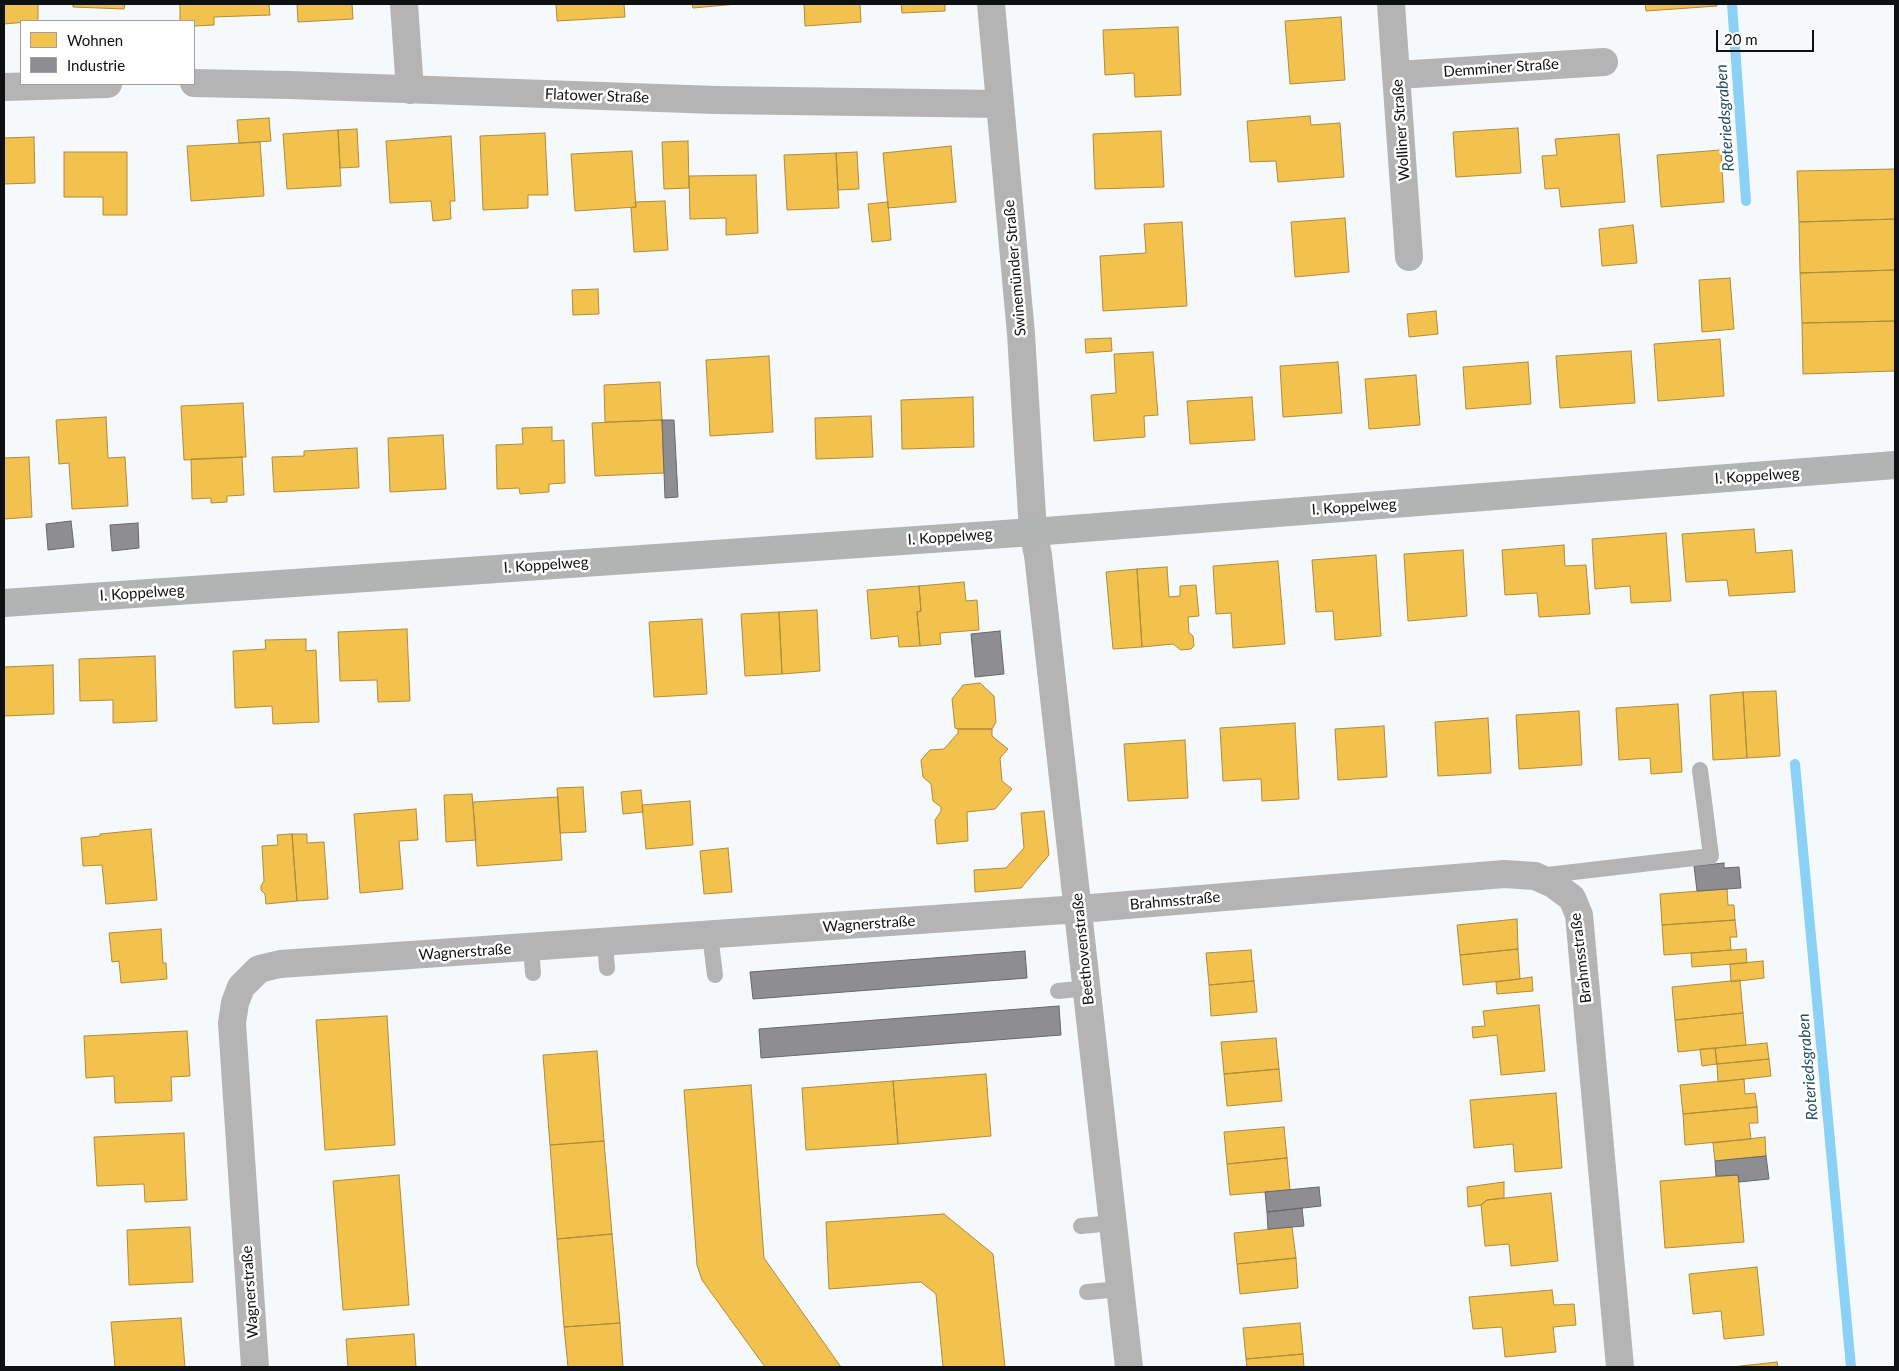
<!DOCTYPE html>
<html>
<head>
<meta charset="utf-8">
<style>
  body { margin:0 }
  #map { position:relative; width:1899px; height:1371px; overflow:hidden; background:#f6f9fb; font-family:Lato,sans-serif }
  canvas { display:block }
  .frame { position:absolute; inset:0; border:5px solid #0e1112; pointer-events:none }
  .legend { position:absolute; left:20px; top:20px; width:175px; height:65px; box-sizing:border-box; background:#fff; border:1px solid #9fa0a0; margin:0; padding:6px 9px; list-style:none; font-size:15px; color:#0e1112 }
  .legend li { display:flex; align-items:center; gap:10px; height:25px }
  .legend b { width:25px; border:1px solid #9fa0a0 }
  .scale { position:absolute; left:1716px; top:30px; width:98px; height:22px; box-sizing:border-box; border:2px solid #0e1112; border-top:0; padding-left:6px; font-size:15px; line-height:18px; white-space:nowrap; color:#0e1112; -webkit-text-stroke:4px #fff; paint-order:stroke }
</style>
</head>
<body>
<div id="map">
<canvas width="1899" height="1371"></canvas>
<div class="frame"></div>
<ul class="legend">
<li><b style="height:14px;background:#f2c14e"></b>Wohnen</li>
<li><b style="height:14px;background:#8d8d92"></b>Industrie</li>
</ul>
<div class="scale">20 m</div>
</div>
<script>
const ctx = document.querySelector('canvas').getContext('2d');
ctx.lineJoin = 'round';
function fillPath(path, color) {
  ctx.fillStyle = color;
  ctx.fill(path, 'evenodd');
}
function poly(rows) {
  const path = new Path2D();
  for (const r of rows) {
    path.moveTo(r[0], r[1]);
    for (let i = 2; i < r.length; i += 2) path.lineTo(r[i], r[i + 1]);
  }
  return path;
}
function trace(path, color, width, dash) {
  ctx.strokeStyle = color;
  ctx.lineWidth = width;
  ctx.lineCap = dash ? 'butt' : 'round';
  ctx.setLineDash(dash || []);
  ctx.stroke(path);
}
function write(font, color, halo, rows, align = 'center') {
  ctx.font = font + ' Lato,sans-serif';
  ctx.lineWidth = 5;
  ctx.setLineDash([]);
  ctx.textBaseline = 'middle';
  ctx.strokeStyle = halo;
  ctx.fillStyle = color;
  for (const [text, x, y, turn = 0] of rows) {
    ctx.save();
    ctx.translate(x, y);
    ctx.rotate((+turn || 0) * Math.PI / 180);
    ctx.textAlign = isNaN(turn) ? turn : align;
    if (halo) ctx.strokeText(text, 0, 0);
    ctx.fillText(text, 0, 0);
    ctx.restore();
  }
}
const homes = poly([
  [4,4,38,4,38,21,4,24,4,4],
  [73,4,125,4,124,9,73,7,73,4],
  [180,4,269,4,270,15,214,17,214,25,194,26,194,21,180,21,180,4],
  [297,4,352,4,353,19,298,22,297,4],
  [556,4,624,4,625,17,557,21,556,4],
  [692,4,737,4,693,8,692,4],
  [804,4,860,4,861,22,805,26,804,4],
  [901,4,945,4,945,11,902,13,901,4],
  [1645,4,1717,4,1717,6,1646,11,1645,4],
  [1341,17,1345,80,1290,84,1285,21,1341,17],
  [1178,27,1181,95,1135,97,1134,73,1105,75,1103,30,1178,27],
  [1310,116,1311,125,1340,123,1344,177,1278,182,1276,161,1250,162,1247,121,1310,116],
  [269,118,271,141,239,143,237,120,269,118],
  [1518,128,1521,173,1456,177,1453,132,1518,128],
  [357,129,359,167,340,168,338,130,357,129],
  [338,130,341,186,287,189,283,134,338,130],
  [1161,131,1164,187,1095,189,1093,134,1161,131],
  [545,133,548,195,528,195,528,208,483,210,480,136,545,133],
  [1619,134,1625,202,1561,207,1559,188,1545,189,1542,156,1557,155,1555,139,1619,134],
  [451,136,455,201,450,201,451,219,433,221,431,201,390,203,386,141,451,136],
  [34,137,35,183,4,184,4,138,34,137],
  [688,141,689,188,664,189,662,142,688,141],
  [260,142,264,196,191,201,187,146,260,142],
  [951,146,956,202,888,208,883,153,951,146],
  [1721,150,1724,202,1661,207,1657,155,1721,150],
  [632,151,636,207,575,211,571,154,632,151],
  [64,152,127,152,127,215,103,215,103,197,64,197,64,152],
  [857,152,859,189,838,190,836,153,857,152],
  [836,153,839,208,787,210,784,155,836,153],
  [1895,169,1895,219,1799,222,1797,171,1895,169],
  [756,175,758,233,726,235,726,218,690,219,689,176,756,175],
  [665,201,668,250,634,252,631,208,636,207,635,202,665,201],
  [888,202,891,240,872,242,868,204,888,202],
  [1345,218,1349,272,1295,277,1291,222,1345,218],
  [1895,219,1895,270,1800,273,1799,222,1895,219],
  [1182,222,1187,306,1103,311,1100,256,1146,253,1144,224,1182,222],
  [1633,225,1637,263,1602,266,1599,229,1633,225],
  [1895,270,1895,321,1802,323,1800,273,1895,270],
  [1730,278,1734,329,1702,332,1699,280,1730,278],
  [598,289,599,314,573,315,572,290,598,289],
  [1436,311,1438,334,1409,337,1407,314,1436,311],
  [1895,321,1895,371,1803,374,1802,323,1895,321],
  [1111,338,1112,351,1086,353,1085,339,1111,338],
  [1720,339,1724,396,1658,401,1654,344,1720,339],
  [1631,351,1635,403,1560,408,1556,356,1631,351],
  [1153,352,1158,415,1144,416,1145,437,1094,441,1091,395,1116,393,1114,354,1153,352],
  [769,356,773,432,710,436,706,360,769,356],
  [1338,362,1342,413,1283,417,1280,366,1338,362],
  [1528,362,1531,404,1466,409,1463,367,1528,362],
  [1416,375,1420,425,1369,429,1365,379,1416,375],
  [660,382,662,420,605,422,604,385,660,382],
  [973,397,974,447,902,449,901,400,973,397],
  [1252,397,1255,440,1190,444,1187,401,1252,397],
  [243,403,246,457,184,460,181,406,243,403],
  [871,416,873,457,816,459,815,418,871,416],
  [106,417,108,458,125,457,128,506,72,509,69,463,59,464,56,420,106,417],
  [662,420,664,473,595,476,592,423,662,420],
  [552,427,552,441,564,440,565,483,549,484,549,492,520,494,519,488,497,489,496,445,523,444,522,428,552,427],
  [443,435,446,489,390,492,388,438,443,435],
  [357,448,359,488,274,492,272,457,304,456,304,451,357,448],
  [29,457,32,517,4,519,4,458,29,457],
  [242,457,244,495,227,496,227,502,211,503,211,498,192,499,191,459,242,457],
  [1754,529,1756,553,1792,550,1795,592,1729,596,1727,580,1686,582,1682,534,1754,529],
  [1666,533,1671,601,1631,603,1630,586,1595,589,1592,539,1666,533],
  [1564,545,1565,566,1586,565,1590,614,1539,617,1537,593,1505,595,1502,550,1564,545],
  [1463,550,1467,616,1408,621,1404,554,1463,550],
  [1376,555,1381,636,1335,640,1333,611,1316,612,1312,560,1376,555],
  [1278,561,1285,644,1233,648,1231,613,1216,614,1213,566,1278,561],
  [1167,567,1169,597,1180,596,1180,586,1196,585,1199,616,1188,617,1189,633,1193,636,1194,646,1191,649,1181,650,1173,644,1142,647,1137,569,1167,567],
  [1137,569,1142,647,1113,649,1106,572,1137,569],
  [964,582,966,601,977,600,979,630,940,633,941,644,920,646,917,612,921,611,919,586,964,582],
  [919,586,921,611,917,612,920,646,899,647,898,636,871,639,867,590,919,586],
  [817,610,820,671,782,674,779,612,817,610],
  [779,612,782,674,745,676,741,614,779,612],
  [702,619,707,694,654,697,649,622,702,619],
  [407,629,410,701,378,702,377,680,340,681,338,632,407,629],
  [306,639,306,651,316,650,319,722,273,724,272,706,235,708,233,651,266,649,265,640,306,639],
  [155,656,157,721,113,723,113,700,80,701,79,659,155,656],
  [53,665,54,714,4,716,4,667,53,665],
  [980,683,994,696,996,722,992,729,958,729,955,728,952,699,963,685,980,683],
  [1776,691,1780,756,1747,758,1743,692,1776,691],
  [1743,692,1747,758,1713,760,1710,695,1743,692],
  [1678,704,1682,772,1651,774,1650,758,1619,760,1616,708,1678,704],
  [1579,711,1582,765,1519,769,1516,715,1579,711],
  [1488,718,1491,773,1438,776,1435,722,1488,718],
  [1295,723,1299,799,1262,801,1261,779,1223,781,1220,728,1295,723],
  [1384,726,1387,777,1338,780,1335,729,1384,726],
  [958,729,992,729,992,736,1008,749,1000,758,1002,781,1012,789,995,809,967,812,968,841,937,844,935,820,941,811,941,807,933,801,931,784,923,777,921,760,930,750,944,749,958,733,958,729],
  [1185,740,1188,798,1128,801,1124,744,1185,740],
  [583,787,586,832,560,833,557,788,583,787],
  [641,790,643,812,623,814,621,792,641,790],
  [472,794,476,840,446,842,444,795,472,794],
  [558,797,562,860,477,866,473,802,558,797],
  [690,801,693,845,646,849,642,805,690,801],
  [416,809,418,840,399,841,403,889,360,893,354,814,416,809],
  [1044,811,1049,855,1021,888,975,892,974,870,1006,868,1024,848,1021,813,1044,811],
  [151,829,157,900,106,904,102,865,83,866,81,838,100,836,100,834,151,829],
  [292,834,307,834,307,843,324,842,328,899,297,901,292,834],
  [292,834,297,901,266,904,265,894,261,890,261,886,264,881,262,846,278,845,277,835,292,834],
  [728,848,732,892,704,894,700,851,728,848],
  [1727,889,1728,905,1734,905,1735,920,1662,925,1660,894,1727,889],
  [1517,919,1518,949,1460,955,1457,925,1517,919],
  [1735,920,1737,937,1730,937,1731,950,1664,955,1662,925,1735,920],
  [161,929,163,963,166,963,167,979,121,983,119,961,112,962,109,933,161,929],
  [1518,949,1520,979,1463,985,1460,955,1518,949],
  [1746,949,1747,963,1692,967,1691,953,1746,949],
  [1251,950,1254,981,1209,985,1206,953,1251,950],
  [1763,961,1764,978,1731,982,1730,964,1763,961],
  [1532,977,1533,991,1497,994,1496,982,1532,977],
  [1740,980,1743,1013,1675,1020,1672,987,1740,980],
  [1254,981,1257,1012,1211,1016,1209,985,1254,981],
  [1539,1005,1545,1071,1501,1075,1497,1035,1473,1038,1472,1027,1485,1026,1483,1011,1539,1005],
  [1743,1013,1746,1045,1678,1052,1675,1020,1743,1013],
  [387,1016,395,1145,325,1150,316,1020,387,1016],
  [187,1031,190,1076,171,1077,172,1101,115,1103,114,1076,86,1078,84,1036,187,1031],
  [1276,1038,1279,1069,1224,1074,1221,1042,1276,1038],
  [1767,1043,1769,1059,1717,1064,1715,1048,1767,1043],
  [1715,1048,1717,1064,1702,1066,1700,1049,1715,1048],
  [597,1051,604,1141,550,1145,543,1055,597,1051],
  [1769,1059,1771,1076,1718,1082,1717,1064,1769,1059],
  [1279,1069,1282,1101,1227,1106,1224,1074,1279,1069],
  [986,1074,991,1136,898,1144,893,1081,986,1074],
  [1744,1079,1745,1094,1755,1093,1757,1107,1683,1114,1680,1085,1744,1079],
  [893,1081,898,1144,806,1150,802,1088,893,1081],
  [751,1085,764,1258,841,1367,765,1367,702,1280,697,1265,684,1090,751,1085],
  [1556,1093,1562,1168,1515,1172,1513,1144,1474,1148,1470,1100,1556,1093],
  [1757,1107,1758,1123,1749,1123,1751,1139,1685,1145,1683,1114,1757,1107],
  [1284,1127,1287,1158,1227,1164,1224,1132,1284,1127],
  [184,1133,187,1200,145,1202,144,1184,97,1186,94,1137,184,1133],
  [1765,1137,1766,1156,1715,1161,1713,1143,1765,1137],
  [604,1141,612,1234,557,1239,550,1145,604,1141],
  [1287,1158,1290,1190,1230,1195,1227,1164,1287,1158],
  [399,1175,409,1305,343,1310,333,1181,399,1175],
  [1738,1175,1744,1242,1665,1248,1660,1181,1738,1175],
  [1504,1182,1504,1198,1487,1200,1481,1205,1468,1207,1467,1187,1504,1182],
  [1551,1193,1558,1261,1511,1266,1509,1244,1485,1246,1481,1205,1487,1200,1551,1193],
  [944,1214,993,1254,1005,1367,943,1367,936,1294,921,1282,829,1289,826,1222,944,1214],
  [190,1227,193,1282,129,1285,127,1230,190,1227],
  [1292,1227,1296,1258,1237,1264,1234,1233,1292,1227],
  [612,1234,620,1323,564,1327,557,1239,612,1234],
  [1296,1258,1298,1288,1240,1294,1237,1264,1296,1258],
  [1757,1267,1764,1335,1724,1339,1721,1311,1693,1314,1689,1274,1757,1267],
  [1552,1290,1554,1305,1574,1304,1576,1325,1553,1327,1556,1352,1505,1357,1502,1327,1473,1329,1469,1297,1552,1290],
  [181,1318,185,1367,115,1367,111,1322,181,1318],
  [620,1323,623,1367,568,1367,564,1327,620,1323],
  [1300,1323,1303,1354,1246,1359,1243,1328,1300,1323],
  [414,1334,416,1367,348,1367,346,1339,414,1334],
  [1303,1354,1304,1367,1247,1367,1246,1359,1303,1354],
  [1777,1362,1778,1367,1732,1367,1777,1362]
]);
const industry = poly([
  [662,420,674,420,678,497,665,498,662,420],
  [71,521,74,547,48,550,46,524,71,521],
  [138,523,139,548,112,551,110,525,138,523],
  [1000,631,1004,674,975,677,971,634,1000,631],
  [1724,863,1724,868,1739,867,1741,888,1697,891,1694,866,1724,863],
  [1025,951,1027,978,753,999,750,972,1025,951],
  [1059,1006,1061,1035,761,1058,759,1029,1059,1006],
  [1766,1156,1769,1179,1739,1182,1738,1175,1716,1176,1715,1161,1766,1156],
  [1319,1187,1321,1206,1267,1212,1265,1192,1319,1187],
  [1302,1208,1304,1226,1268,1229,1267,1212,1302,1208]
]);
const stream = poly([
  [1732,4,1746,201],
  [1795,764,1851,1367]
]);
const lane = poly([
  [1539,876,1711,856,1700,770],
  [710,935,715,975],
  [605,942,607,968],
  [531,947,533,973],
  [1058,991,1088,988],
  [1081,1226,1113,1223],
  [1087,1292,1121,1289]
]);
const street = poly([
  [404,4,410,90],
  [991,4,1021,334,1033,532,1038,555,1129,1367],
  [1391,4,1409,257],
  [1397,75,1604,62],
  [194,83,289,85,716,100,1000,104],
  [4,87,108,84],
  [255,1367,232,1023,235,1003,241,987,259,969,280,964,1079,909,1504,874,1535,876,1553,884,1572,898,1579,915,1620,1367]
]);
const secondary = poly([
  [4,603,1033,532,1895,465]
]);
const streetNames = [
  ["Demminer Straße",1501,68,-4],
  ["Flatower Straße",597,96,2],
  ["Wolliner Straße",1401,130,-94],
  ["Swinemünder Straße",1015,268,-95],
  ["I. Koppelweg",1757,476,-4],
  ["I. Koppelweg",1354,507,-4],
  ["I. Koppelweg",950,537,-4],
  ["I. Koppelweg",546,565,-4],
  ["I. Koppelweg",142,593,-4],
  ["Brahmsstraße",1175,901,-5],
  ["Wagnerstraße",869,924,-4],
  ["Beethovenstraße",1083,949,-96],
  ["Wagnerstraße",465,952,-4],
  ["Brahmsstraße",1581,958,-97],
  ["Wagnerstraße",250,1292,-94]
];
const waterNames = [
  ["Roteriedsgraben",1725,118,-94],
  ["Roteriedsgraben",1808,1067,-95]
];
fillPath(homes, '#f2c14e');
trace(homes, '#ae8c3c', 1);
fillPath(industry, '#8d8d92');
trace(industry, '#67686c', 1);
trace(stream, '#8bd1f5', 10);
trace(lane, '#b4b4b4', 16);
trace(street, '#b4b4b4', 28);
trace(secondary, '#b2b3b3', 28);
write('15px', '#0e1112', '#fff', streetNames);
write('italic 16px', '#244e63', '#fff', waterNames);
</script>
</body>
</html>
